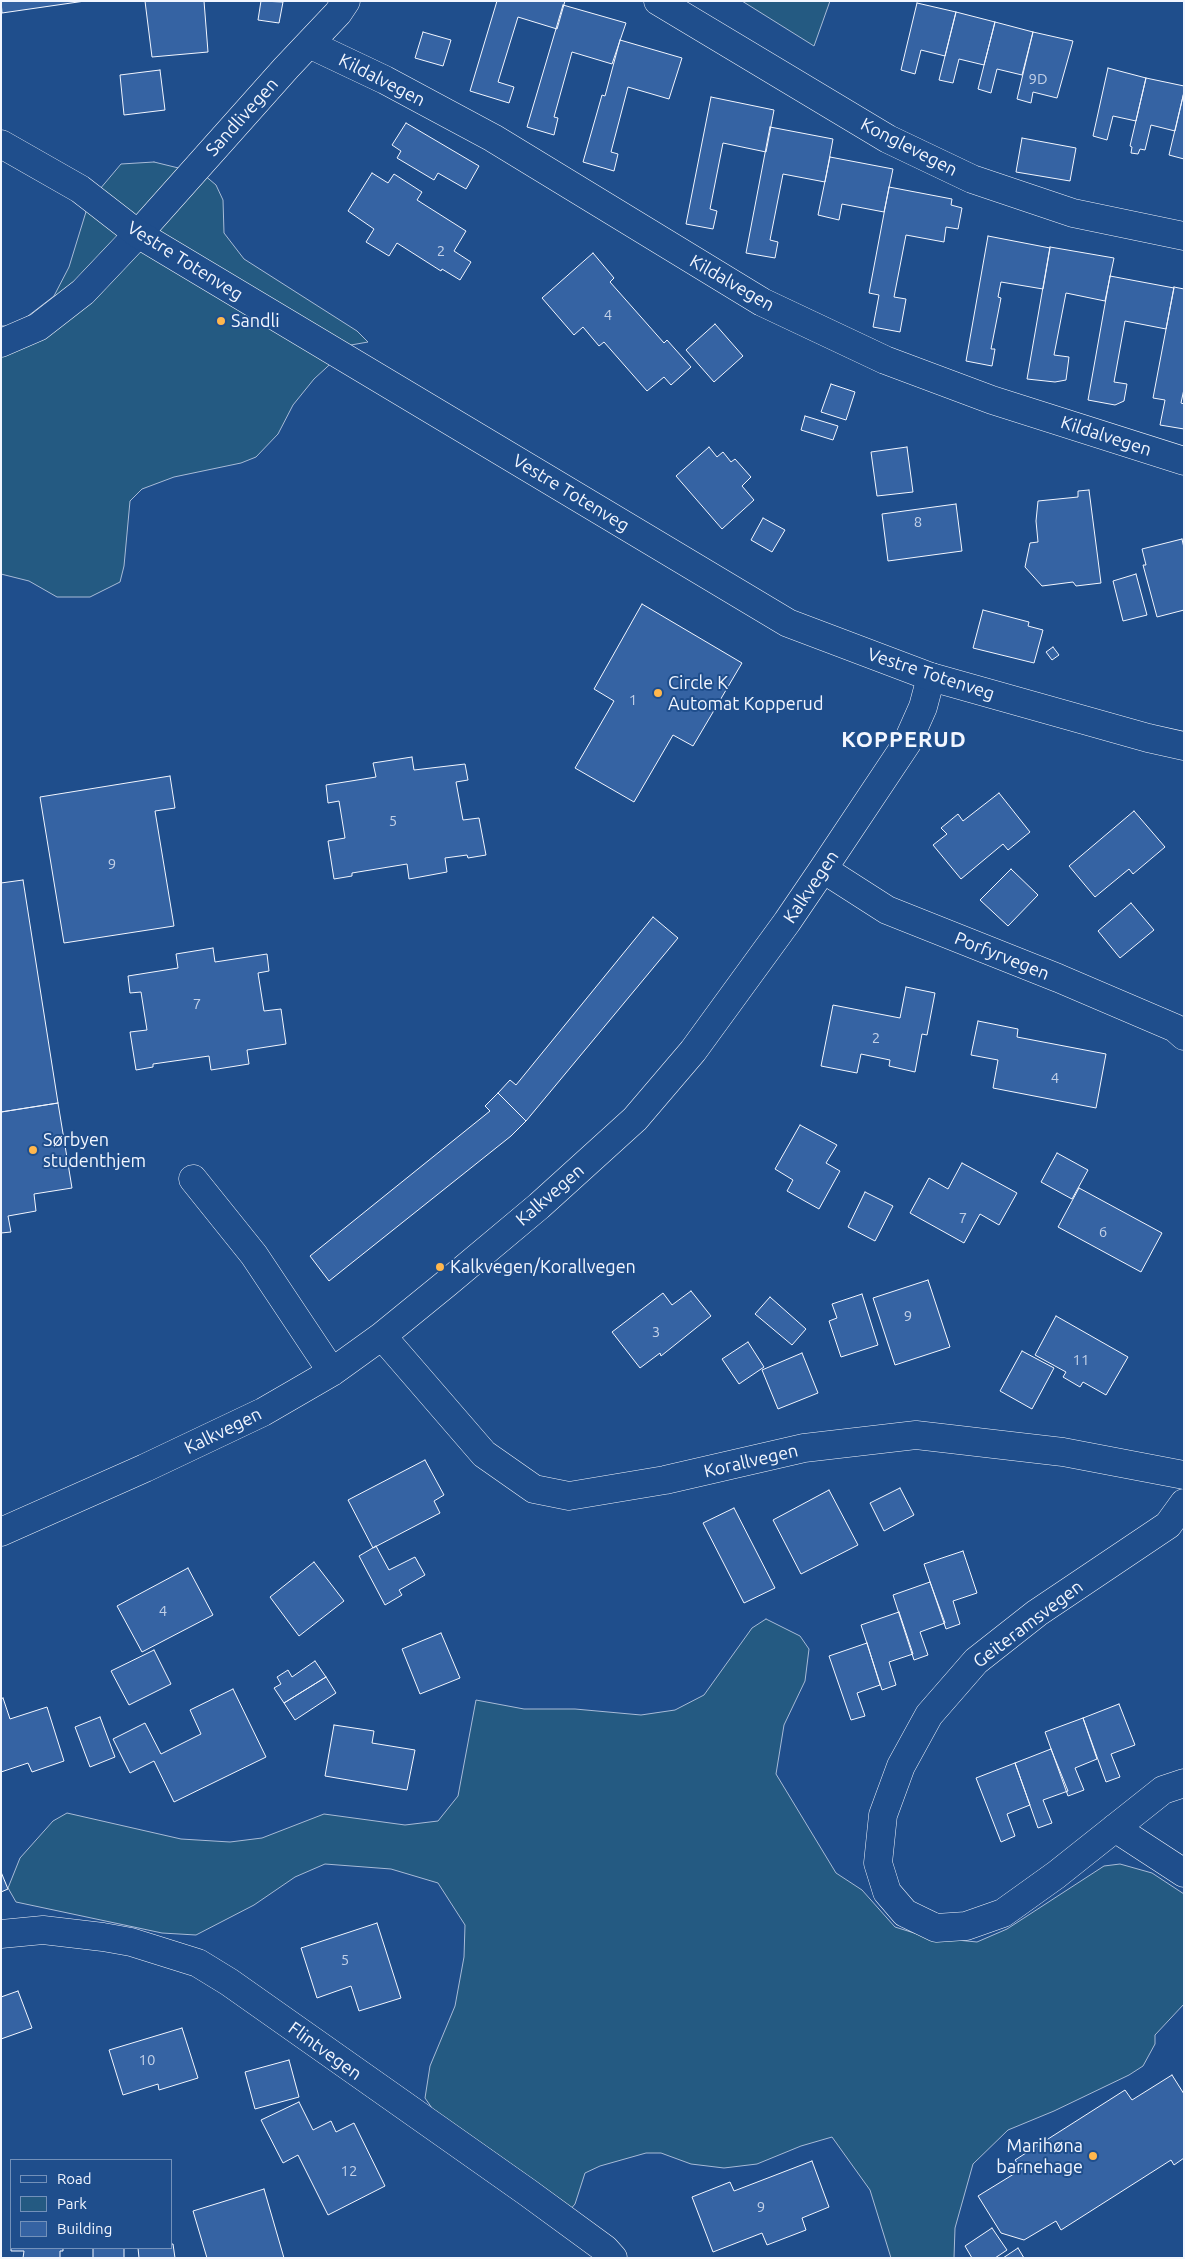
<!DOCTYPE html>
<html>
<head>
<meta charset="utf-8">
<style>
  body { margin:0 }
  #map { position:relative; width:1185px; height:2259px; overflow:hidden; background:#1f4e8c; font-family:Ubuntu,sans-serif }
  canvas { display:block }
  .frame { position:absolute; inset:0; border:2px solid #f2f6ff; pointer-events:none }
  .legend { position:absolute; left:10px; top:2159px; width:162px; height:90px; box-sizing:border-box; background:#1f4e8c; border:1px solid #7391ba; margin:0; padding:6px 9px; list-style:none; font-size:15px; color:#f2f6ff }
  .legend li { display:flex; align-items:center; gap:10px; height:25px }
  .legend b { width:25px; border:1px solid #7391ba }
</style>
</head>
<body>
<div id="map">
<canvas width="1185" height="2259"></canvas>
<div class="frame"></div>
<ul class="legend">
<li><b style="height:6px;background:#1f4e8c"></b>Road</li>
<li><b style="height:14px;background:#245a82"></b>Park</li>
<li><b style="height:14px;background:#3563a3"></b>Building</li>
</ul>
</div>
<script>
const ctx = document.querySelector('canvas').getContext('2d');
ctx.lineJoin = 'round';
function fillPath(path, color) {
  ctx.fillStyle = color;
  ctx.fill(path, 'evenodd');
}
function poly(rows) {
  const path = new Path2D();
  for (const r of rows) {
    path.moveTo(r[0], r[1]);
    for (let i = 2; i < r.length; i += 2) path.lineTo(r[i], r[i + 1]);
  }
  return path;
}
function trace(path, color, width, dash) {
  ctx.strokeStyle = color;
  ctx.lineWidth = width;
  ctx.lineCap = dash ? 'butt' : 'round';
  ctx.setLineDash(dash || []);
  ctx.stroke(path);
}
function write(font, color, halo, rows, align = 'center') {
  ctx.font = font + ' Ubuntu,sans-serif';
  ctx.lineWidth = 4;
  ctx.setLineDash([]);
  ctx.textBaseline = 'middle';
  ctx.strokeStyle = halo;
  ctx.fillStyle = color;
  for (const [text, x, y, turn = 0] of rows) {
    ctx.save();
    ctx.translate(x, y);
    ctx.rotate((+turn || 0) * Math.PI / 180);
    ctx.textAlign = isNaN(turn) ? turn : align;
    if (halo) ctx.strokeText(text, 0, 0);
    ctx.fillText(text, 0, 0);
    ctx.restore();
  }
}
const green = poly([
  [742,1,830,1,814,46,742,1],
  [154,162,203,174,216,185,223,200,224,233,244,259,357,331,368,342,351,345,314,379,293,405,278,434,256,457,241,463,174,477,142,489,130,501,124,566,120,582,90,597,57,597,29,581,1,574,1,326,15,326,54,296,69,267,89,202,121,164,154,162],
  [766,1619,800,1636,809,1649,805,1681,784,1725,776,1774,836,1873,862,1890,895,1927,927,1937,977,1942,1007,1929,1104,1866,1120,1864,1152,1873,1184,1894,1184,2004,1155,2035,1155,2044,1143,2066,1129,2075,1054,2111,1008,2130,973,2164,955,2228,954,2258,891,2258,870,2190,832,2137,801,2146,757,2164,724,2168,691,2164,661,2153,646,2153,600,2166,585,2173,575,2204,564,2217,434,2111,425,2098,430,2066,455,2006,464,1957,465,1925,438,1883,391,1869,325,1864,295,1877,254,1905,196,1935,162,1933,16,1902,8,1888,20,1858,53,1821,67,1813,181,1839,230,1842,262,1838,324,1814,405,1825,438,1821,458,1796,476,1700,524,1709,575,1709,641,1715,675,1710,704,1695,752,1628,766,1619]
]);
const building = poly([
  [1,1,85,1,2,13,1,1],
  [145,1,204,1,208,52,152,57,145,1],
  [261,1,283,2,279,23,258,20,261,1],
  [497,1,565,1,557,29,518,17,498,82,514,87,509,103,470,91,497,1],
  [917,3,956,12,945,56,921,50,915,74,901,70,917,3],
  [563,5,626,23,612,64,572,52,554,117,558,118,554,135,527,127,563,5],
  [956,12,995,22,984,65,959,59,953,83,939,80,956,12],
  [995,22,1033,32,1022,75,997,69,991,93,978,89,995,22],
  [423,32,451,40,443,66,415,58,423,32],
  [1033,32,1073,41,1057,98,1033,92,1031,103,1017,99,1033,32],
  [620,40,682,58,669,99,628,87,611,152,618,154,614,171,583,162,602,95,605,96,620,40],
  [1108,68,1146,78,1136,121,1113,116,1107,140,1093,136,1108,68],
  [160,70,165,110,124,115,120,75,160,70],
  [1146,78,1184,86,1184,92,1175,131,1151,125,1145,150,1140,149,1138,154,1131,153,1132,147,1130,146,1146,78],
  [1184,92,1184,159,1169,155,1184,92],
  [711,97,774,110,766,152,723,143,710,209,717,211,713,229,686,224,711,97],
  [406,123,479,166,466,189,438,173,434,180,397,158,401,151,392,145,406,123],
  [770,127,833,139,825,182,783,174,770,240,778,242,775,258,746,253,770,127],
  [1022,138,1076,148,1070,181,1016,172,1022,138],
  [830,157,893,169,884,212,842,204,839,220,818,215,830,157],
  [372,173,388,183,394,174,422,192,417,200,466,231,454,251,471,262,460,280,442,269,441,271,397,243,389,256,366,242,374,229,348,211,372,173],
  [889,187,952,199,951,205,962,208,958,229,946,227,944,242,906,235,894,297,906,299,900,332,873,327,879,295,869,293,889,187],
  [988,236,1050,248,1043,289,1001,282,998,297,1001,298,991,349,995,349,992,366,966,361,988,236],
  [1050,247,1114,258,1105,301,1066,293,1054,355,1069,357,1066,380,1055,382,1027,379,1050,247],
  [593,253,614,278,610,282,664,343,667,340,691,367,671,385,664,377,647,391,604,342,599,346,583,327,574,335,542,298,593,253],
  [1110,276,1174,288,1166,329,1125,321,1114,382,1127,384,1124,401,1115,405,1088,400,1110,276],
  [1174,287,1184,289,1184,389,1181,403,1184,404,1184,429,1160,425,1165,400,1153,398,1174,287],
  [715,324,743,356,714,382,686,350,715,324],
  [831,384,855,392,846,420,821,412,831,384],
  [805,416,838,426,833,440,801,430,805,416],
  [709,447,717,457,723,452,731,462,735,459,751,477,742,486,754,500,722,529,676,476,709,447],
  [907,447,913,492,877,496,871,452,907,447],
  [1089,490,1101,583,1076,586,1073,582,1042,586,1025,567,1030,543,1038,542,1036,521,1038,501,1078,497,1078,491,1089,490],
  [956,504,962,551,888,561,882,514,956,504],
  [763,518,785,530,772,552,751,540,763,518],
  [1182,539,1184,548,1184,610,1157,617,1143,565,1146,565,1142,549,1182,539],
  [1136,574,1147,615,1123,621,1113,581,1136,574],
  [642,604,742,663,693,746,673,735,634,802,575,768,614,701,594,689,642,604],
  [983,610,1029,622,1028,626,1043,630,1034,663,973,648,983,610],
  [1053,647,1059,655,1052,660,1046,652,1053,647],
  [412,757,414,770,465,764,468,780,456,782,463,820,479,818,486,855,468,858,467,855,445,858,447,872,409,879,407,864,352,873,352,876,334,879,328,841,345,838,339,801,328,803,326,785,376,777,373,763,412,757],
  [170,776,175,808,155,811,174,926,64,943,40,797,170,776],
  [999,793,1030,832,1008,850,1003,844,961,879,933,845,947,834,941,828,958,814,963,821,999,793],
  [1134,811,1165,847,1133,874,1129,869,1095,897,1069,866,1134,811],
  [1011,869,1038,895,1008,926,980,900,1011,869],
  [23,880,58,1103,1,1112,1,883,23,880],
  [1131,903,1154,930,1120,958,1098,931,1131,903],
  [653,917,678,938,526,1121,498,1093,510,1080,516,1085,653,917],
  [213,948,215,962,267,954,269,971,258,973,264,1011,281,1009,286,1044,247,1050,249,1064,211,1070,209,1056,153,1064,153,1067,136,1070,130,1032,147,1030,141,992,130,993,128,976,178,968,176,954,213,948],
  [906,987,935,993,927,1035,922,1034,915,1072,889,1066,890,1060,861,1054,857,1073,821,1066,833,1005,900,1018,906,987],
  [978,1021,1018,1029,1017,1037,1106,1054,1096,1108,993,1088,998,1060,971,1055,978,1021],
  [498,1093,526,1121,511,1136,329,1281,310,1256,490,1111,485,1106,498,1093],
  [58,1103,72,1188,34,1194,36,1211,8,1216,11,1232,1,1233,1,1112,58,1103],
  [800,1125,837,1145,826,1163,840,1171,819,1209,787,1191,793,1180,775,1169,800,1125],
  [1057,1153,1088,1170,1072,1199,1041,1182,1057,1153],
  [962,1163,1017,1193,999,1225,980,1214,964,1243,910,1213,929,1178,948,1189,962,1163],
  [1079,1188,1162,1233,1141,1272,1058,1227,1079,1188],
  [865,1192,893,1206,875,1241,848,1227,865,1192],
  [928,1280,950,1347,895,1365,873,1298,928,1280],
  [691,1291,711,1316,661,1356,660,1353,640,1368,612,1332,663,1293,672,1305,691,1291],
  [862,1294,878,1345,841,1357,829,1321,837,1318,832,1304,862,1294],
  [770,1297,806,1329,792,1345,755,1314,770,1297],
  [1056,1316,1128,1357,1106,1395,1083,1382,1080,1387,1063,1377,1066,1372,1035,1355,1056,1316],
  [748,1342,764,1367,739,1384,722,1359,748,1342],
  [1022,1351,1054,1368,1032,1409,1000,1391,1022,1351],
  [802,1353,818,1393,778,1409,762,1370,802,1353],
  [425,1460,444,1495,434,1501,440,1513,373,1548,348,1500,425,1460],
  [900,1488,914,1515,884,1531,870,1503,900,1488],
  [829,1490,858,1545,801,1574,773,1520,829,1490],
  [734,1508,775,1588,744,1603,703,1523,734,1508],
  [376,1546,389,1570,415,1557,425,1575,399,1590,402,1595,385,1605,359,1556,376,1546],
  [963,1551,977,1593,953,1601,960,1624,946,1629,924,1564,963,1551],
  [314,1562,344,1601,299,1636,270,1597,314,1562],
  [188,1568,213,1615,142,1652,117,1606,188,1568],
  [930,1582,945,1623,920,1632,928,1655,914,1660,893,1595,930,1582],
  [899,1612,913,1654,889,1662,896,1685,882,1690,861,1625,899,1612],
  [441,1633,460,1678,420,1694,402,1649,441,1633],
  [867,1643,880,1685,857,1693,865,1716,851,1720,829,1656,867,1643],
  [154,1650,171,1684,129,1705,111,1671,154,1650],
  [315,1661,326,1677,284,1703,274,1688,281,1684,277,1677,288,1670,292,1677,315,1661],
  [326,1677,336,1693,295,1720,284,1703,326,1677],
  [233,1689,266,1757,174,1802,154,1761,130,1773,113,1739,145,1723,161,1754,201,1734,190,1710,233,1689],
  [3,1698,10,1719,47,1707,64,1761,32,1772,28,1763,1,1772,1,1699,3,1698],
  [1119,1704,1135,1745,1111,1754,1120,1777,1106,1782,1083,1718,1119,1704],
  [100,1717,115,1757,90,1767,75,1727,100,1717],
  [1083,1718,1097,1759,1075,1768,1084,1790,1068,1796,1045,1732,1083,1718],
  [334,1725,374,1731,372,1743,415,1750,407,1790,325,1776,334,1725],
  [1051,1749,1068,1791,1043,1800,1052,1823,1038,1828,1015,1763,1051,1749],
  [1015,1763,1030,1805,1007,1814,1015,1836,1001,1842,976,1778,1015,1763],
  [1,1872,8,1889,1,1892,1,1872],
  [377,1923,401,1998,359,2011,351,1986,317,1998,301,1948,377,1923],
  [18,1991,32,2028,1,2039,1,1997,18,1991],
  [182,2028,198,2078,159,2090,158,2084,123,2095,109,2050,182,2028],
  [289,2060,299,2097,255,2109,245,2072,289,2060],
  [1172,2075,1184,2094,1184,2158,1174,2165,1171,2160,1061,2230,1056,2221,1024,2240,1001,2233,978,2196,1022,2169,1015,2160,1125,2090,1132,2100,1172,2075],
  [299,2102,313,2130,331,2121,336,2132,354,2123,385,2186,328,2215,298,2155,283,2163,261,2120,299,2102],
  [812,2161,829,2207,802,2218,806,2230,767,2245,762,2233,713,2252,692,2197,730,2182,734,2191,812,2161],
  [264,2189,284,2258,207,2258,193,2211,264,2189],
  [992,2228,1007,2250,995,2258,972,2258,965,2246,992,2228],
  [171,2244,173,2244,175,2258,139,2258,138,2248,171,2248,171,2244],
  [11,2248,63,2248,63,2251,60,2251,60,2258,23,2258,24,2251,11,2251,11,2248],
  [93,2248,124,2248,124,2258,93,2258,93,2248],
  [1018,2248,1024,2258,1003,2258,1018,2248]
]);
const street = poly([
  [658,1,888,139,972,179,1073,213,1184,236],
  [309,44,385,80,493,138,762,302,885,360,992,400,1184,461],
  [1,343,38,327,83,292,138,234,286,68,338,13,346,1],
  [823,869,887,910,1058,978,1175,1028,1184,1036],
  [193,1179,254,1255,332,1372],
  [382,1336,484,1454,534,1489,569,1496,665,1480,804,1448,916,1435,1063,1452,1184,1475],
  [1184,1503,1168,1525,1037,1613,976,1661,929,1715,901,1766,883,1815,878,1863,887,1892,905,1913,936,1928,966,1926,1003,1913,1056,1875,1163,1790,1184,1783],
  [1,1532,145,1468,263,1412,332,1372,382,1336,447,1283,539,1206,635,1119,693,1051,787,922,823,869,907,743,923,707,931,677],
  [1115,1828,1184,1873],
  [1,1934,43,1930,103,1937,131,1942,198,1963,229,1982,527,2192,605,2249,613,2258]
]);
const secondary = poly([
  [1,144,80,189,138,234,788,623,931,677,1148,738,1184,746]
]);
const markers = [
  [221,321,5,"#ffb74d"],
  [658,693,5,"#ffb74d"],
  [33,1150,5,"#ffb74d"],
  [440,1267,5,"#ffb74d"],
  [1093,2156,5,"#ffb74d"]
];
const numberNames = [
  ["9D",1038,79],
  ["2",441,251],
  ["4",608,315],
  ["8",918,522],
  ["1",633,700],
  ["5",393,821],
  ["9",112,864],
  ["7",197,1004],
  ["2",876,1038],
  ["4",1055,1078],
  ["7",963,1218],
  ["6",1103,1232],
  ["9",908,1316],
  ["3",656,1332],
  ["11",1081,1360],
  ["4",163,1611],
  ["5",345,1960],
  ["10",147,2060],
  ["12",349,2171],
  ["9",761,2207]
];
const streetNames = [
  ["Kildalvegen",382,80,27],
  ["Sandlivegen",242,117,-48],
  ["Konglevegen",909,147,27],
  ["Vestre Totenveg",185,261,32],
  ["Kildalvegen",732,283,30],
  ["Kildalvegen",1106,436,18],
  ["Vestre Totenveg",571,493,31],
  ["Vestre Totenveg",931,674,18],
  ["Kalkvegen",811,887,-56],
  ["Porfyrvegen",1002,956,22],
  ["Kalkvegen",550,1195,-41],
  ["Kalkvegen",223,1431,-26],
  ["Korallvegen",751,1461,-13],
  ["Geiteramsvegen",1028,1624,-37],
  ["Flintvegen",325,2051,36]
];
const poiNames = [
  ["Sandli",231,321],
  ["Circle K",668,683],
  ["Automat Kopperud",668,704],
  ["Sørbyen",43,1140],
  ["studenthjem",43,1161],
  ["Kalkvegen/Korallvegen",450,1267],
  ["Marihøna",1083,2146,"right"],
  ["barnehage",1083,2167,"right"]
];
const districtNames = [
  ["KOPPERUD",904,740]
];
fillPath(green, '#245a82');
trace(green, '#a8bbd7', 1);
fillPath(building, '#3563a3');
trace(building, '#f2f6ff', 1);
trace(street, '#f2f6ff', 29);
trace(secondary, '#f2f6ff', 29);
trace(street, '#1f4e8c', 28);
trace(secondary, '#1f4e8c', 28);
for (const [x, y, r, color] of markers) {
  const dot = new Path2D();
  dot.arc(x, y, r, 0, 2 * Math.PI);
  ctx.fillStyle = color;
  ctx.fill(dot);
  trace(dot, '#1f4e8c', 2);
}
write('15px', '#c3d1e8', null, numberNames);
write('18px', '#f2f6ff', '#1f4e8c', streetNames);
write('18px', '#f2f6ff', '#1f4e8c', poiNames, 'left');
ctx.letterSpacing = '1px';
write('bold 22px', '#f2f6ff', '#1f4e8c', districtNames);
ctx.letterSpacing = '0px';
</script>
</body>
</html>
